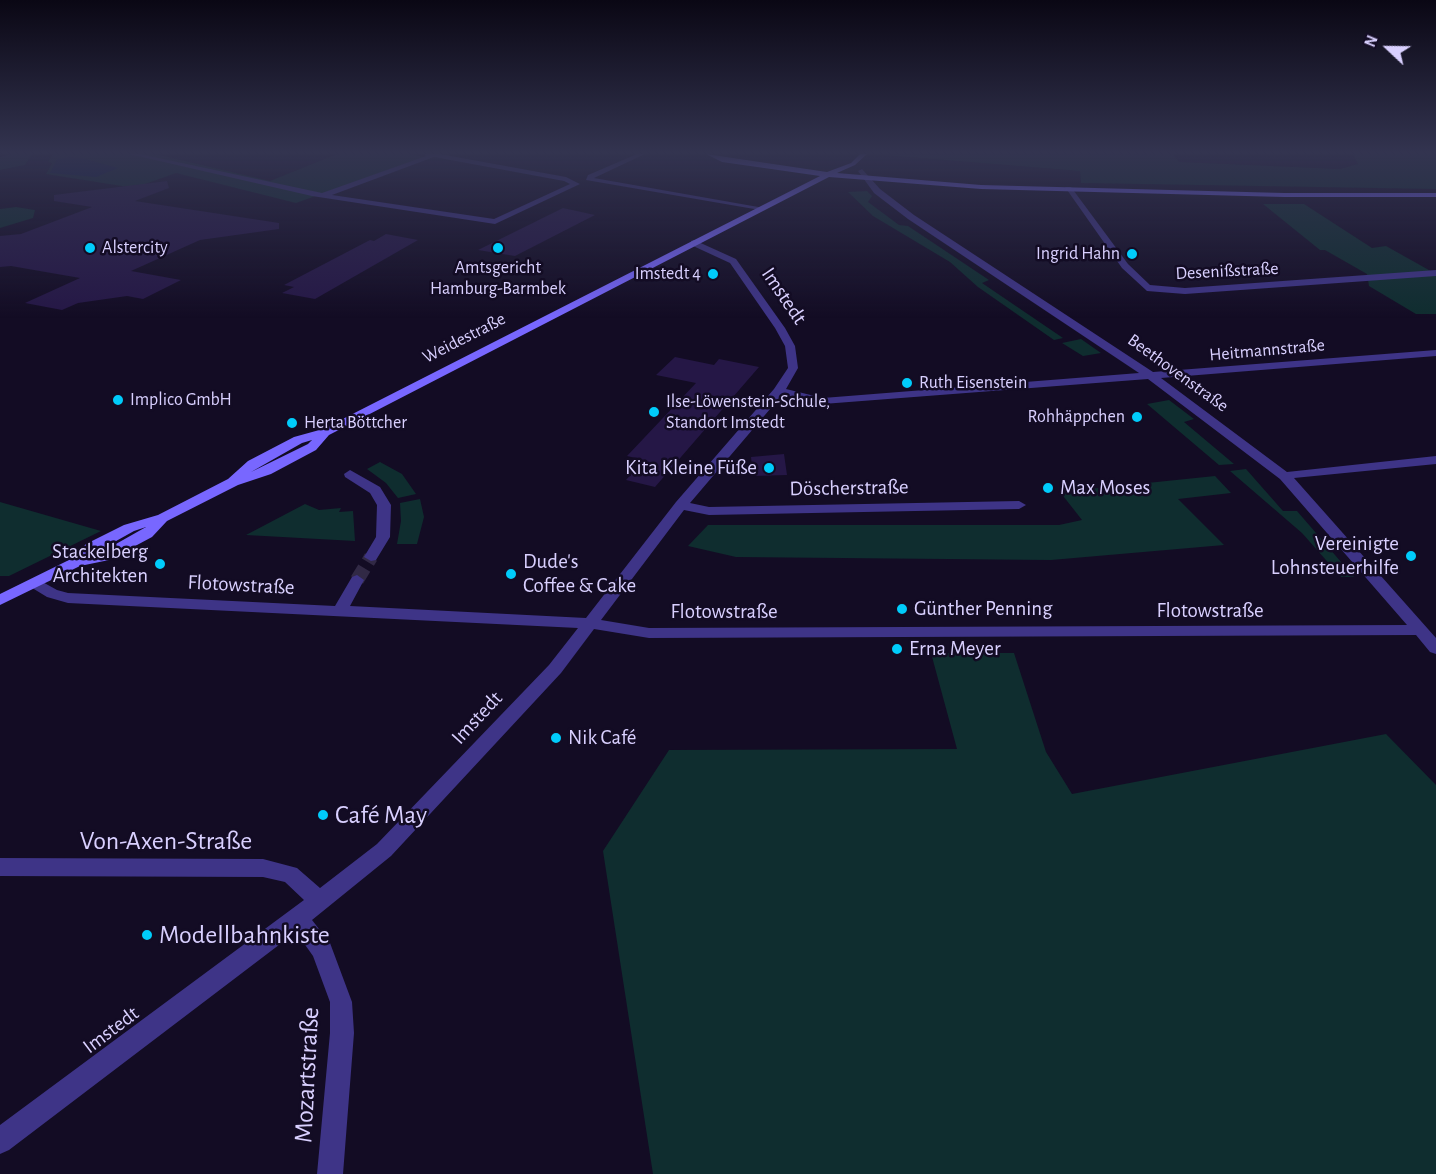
<!DOCTYPE html>
<html>
<head>
<meta charset="utf-8">
<style>
  body { margin:0 }
  #map { position:relative; width:1436px; height:1174px; overflow:hidden; background:#130c24; font-family:"Alegreya Sans",sans-serif }
  canvas { display:block }
  .north { position:absolute; left:1358px; top:18px; width:60px; height:60px; -webkit-text-stroke:4px #130c24; paint-order:stroke; rotate:292deg; font-size:16px; font-weight:700; line-height:24px; text-align:center; color:#d9d0ff }
  .north::after { content:''; display:block; margin:auto; width:21px; height:27px; background:#d9d0ff; clip-path:polygon(50% 0,100% 100%,50% 72%,0 100%) }
</style>
</head>
<body>
<div id="map">
<canvas width="1436" height="1174"></canvas>
<div class="north">N</div>
</div>
<script>
const ctx = document.querySelector('canvas').getContext('2d');
ctx.lineJoin = 'round';
function fillPath(path, color) {
  ctx.fillStyle = color;
  ctx.fill(path, 'evenodd');
}
function poly(rows) {
  const path = new Path2D();
  for (const r of rows) {
    path.moveTo(r[0], r[1]);
    for (let i = 2; i < r.length; i += 2) path.lineTo(r[i], r[i + 1]);
  }
  return path;
}
function trace(path, color, width, dash) {
  ctx.strokeStyle = color;
  ctx.lineWidth = width;
  ctx.lineCap = dash ? 'butt' : 'round';
  ctx.setLineDash(dash || []);
  ctx.stroke(path);
}
function write(font, color, halo, rows, align = 'center') {
  ctx.font = font + ' "Alegreya Sans",sans-serif';
  ctx.lineWidth = 5;
  ctx.setLineDash([]);
  ctx.textBaseline = 'middle';
  ctx.strokeStyle = halo;
  ctx.fillStyle = color;
  for (const [text, x, y, turn = 0] of rows) {
    ctx.save();
    ctx.translate(x, y);
    ctx.rotate((+turn || 0) * Math.PI / 180);
    ctx.textAlign = isNaN(turn) ? turn : align;
    if (halo) ctx.strokeText(text, 0, 0);
    ctx.fillText(text, 0, 0);
    ctx.restore();
  }
}
const green = poly([
  [11,154,32,154,25,165,0,170,0,157],
  [53,154,155,154,270,181,337,154,409,154,424,157,296,203,176,173,134,188,46,174,52,163,48,162],
  [1173,154,1179,162,1340,169,1358,164,1353,154,1436,154,1436,189,1081,183,1080,171,885,155],
  [867,191,872,196,868,202,899,225,908,226,989,280,982,283,1063,338,1054,340,978,287,950,262,873,216,848,192],
  [1263,204,1304,204,1372,248,1386,246,1436,274,1436,314,1416,314,1369,286,1367,274,1325,250,1320,250],
  [16,207,35,210,33,218,0,228,0,209],
  [1081,339,1101,353,1083,356,1062,343],
  [1169,400,1194,419,1184,422,1234,464,1219,465,1147,404],
  [380,462,402,474,416,494,398,498,386,483,367,469],
  [1246,469,1283,511,1297,511,1354,577,1341,577,1302,533,1230,471],
  [1215,476,1231,493,1178,499,1224,545,1051,560,736,557,688,546,708,525,1059,525,1082,520,1060,492],
  [420,499,424,517,417,544,397,544,401,521,400,503],
  [0,502,101,531,9,576,0,576],
  [305,504,319,510,341,508,339,512,353,511,355,541,246,535],
  [931,653,1014,653,1046,752,1072,794,1386,734,1436,785,1436,1174,653,1174,603,851,669,750,957,749]
]);
const water = poly([
  [69,157,82,158,118,168,96,177,50,173,57,159]
]);
const building = poly([
  [167,181,169,188,135,201,279,223,279,229,200,240,131,271,181,280,143,299,127,296,78,303,62,310,25,303,80,278,11,266,0,267,0,236,21,234,92,207,54,201,54,195],
  [563,208,595,215,515,256,478,250],
  [386,234,418,240,315,299,282,293,294,287,284,285,370,240,374,241],
  [675,357,714,365,719,359,759,367,655,487,626,480,644,460,627,456,696,383,656,375],
  [784,454,787,475,753,476,751,457]
]);
const streetTunnel = poly([
  [357,580,371,557]
]);
const street = poly([
  [129,154,140,154,322,193,426,156,424,154,440,154,566,177,580,184,495,224,312,196,129,154],
  [434,157,564,181,570,184,494,219,332,195,434,157],
  [637,154,645,154,594,178,764,208,760,210,586,180,588,175,637,154],
  [862,169,880,189,914,215,1153,372,1436,350,1436,356,1161,378,1287,472,1436,456,1436,464,1294,478,1436,638,1436,654,1430,652,1416,635,649,638,594,629,561,673,391,856,312,920,330,943,352,1002,354,1033,343,1174,317,1174,330,1033,330,1002,313,956,296,932,9,1150,0,1154,0,1125,304,900,285,882,263,877,0,876,0,858,263,859,297,868,320,888,377,844,549,665,578,628,68,603,47,597,29,586,27,583,29,580,39,580,57,590,68,593,335,606,352,577,357,575,364,580,350,606,586,618,676,502,774,389,788,368,785,346,775,328,730,263,691,245,691,241,694,240,736,259,785,328,795,346,798,368,786,389,823,398,1139,373,908,219,874,193,858,171,862,169],
  [1148,379,1280,479,1407,625,649,628,601,620,684,510,709,515,1019,509,1026,505,1019,501,709,507,690,503,782,395,823,404,1148,379],
  [1065,187,1071,187,1128,264,1150,285,1185,288,1436,270,1436,276,1185,294,1147,291,1122,268,1065,187],
  [350,470,380,487,391,505,390,537,376,560,371,561,364,557,376,537,377,505,370,493,345,477,344,474,350,470]
]);
const secondary = poly([
  [706,154,827,172,851,163,860,154,867,154,855,165,837,173,981,185,1284,193,1436,193,1436,197,1284,197,981,189,829,177,329,435,316,450,271,474,238,485,167,521,152,537,109,560,80,566,0,605,0,594,71,559,86,544,124,525,158,515,228,479,248,461,294,437,323,429,820,176,722,162,706,154],
  [312,440,308,444,251,472,302,443,312,440],
  [146,527,100,553,91,555,134,531,146,527]
]);
const markers = [
  [90,248,6,"#00ccfb"],
  [498,248,6,"#00ccfb"],
  [1132,254,6,"#00ccfb"],
  [713,274,6,"#00ccfb"],
  [907,383,6,"#00ccfb"],
  [118,400,6,"#00ccfb"],
  [654,412,6,"#00ccfb"],
  [1137,417,6,"#00ccfb"],
  [292,423,6,"#00ccfb"],
  [769,468,6,"#00ccfb"],
  [1048,488,6,"#00ccfb"],
  [1411,556,6,"#00ccfb"],
  [160,564,6,"#00ccfb"],
  [511,574,6,"#00ccfb"],
  [902,609,6,"#00ccfb"],
  [897,649,6,"#00ccfb"],
  [556,738,6,"#00ccfb"],
  [323,815,6,"#00ccfb"],
  [147,935,6,"#00ccfb"]
];
const farPoinames = [
  ["Alstercity",102,248],
  ["Ingrid Hahn",1120,254,"right"],
  ["Amtsgericht",498,268,"center"],
  ["Hamburg-Barmbek",498,289,"center"],
  ["Imstedt 4",701,274,"right"],
  ["Ruth Eisenstein",919,383],
  ["Implico GmbH",130,400],
  ["Ilse-Löwenstein-Schule,",666,402],
  ["Standort Imstedt",666,423],
  ["Rohhäppchen",1125,417,"right"],
  ["Herta Böttcher",304,423]
];
const farStreetnames = [
  ["Desenißstraße",1227,271,-3],
  ["Weidestraße",464,338,-27],
  ["Heitmannstraße",1267,350,-5],
  ["Beethovenstraße",1178,373,36]
];
const streetNames = [
  ["Imstedt",784,296,56],
  ["Döscherstraße",849,488,-1],
  ["Flotowstraße",241,585,3],
  ["Flotowstraße",1210,611],
  ["Flotowstraße",724,612],
  ["Imstedt",477,718,-47],
  ["Imstedt",111,1030,-37]
];
const poiNames = [
  ["Kita Kleine Füße",757,468,"right"],
  ["Max Moses",1060,488],
  ["Vereinigte",1399,544,"right"],
  ["Lohnsteuerhilfe",1399,568,"right"],
  ["Stackelberg",148,552,"right"],
  ["Architekten",148,576,"right"],
  ["Dude's",523,562],
  ["Coffee & Cake",523,586],
  ["Günther Penning",914,609],
  ["Erna Meyer",909,649],
  ["Nik Café",568,738]
];
const nearPoinames = [
  ["Café May",335,815],
  ["Modellbahnkiste",159,935]
];
const nearStreetnames = [
  ["Von-Axen-Straße",166,841],
  ["Mozartstraße",307,1075,-87]
];
fillPath(green, '#0f2d2f');
fillPath(water, '#061744');
fillPath(building, '#251746');
trace(streetTunnel, '#312945', 14, [14, 7]);
fillPath(street, '#3e3487');
fillPath(secondary, '#7867ff');
const sky = ctx.createLinearGradient(0, 0, 0, 318);
sky.addColorStop(0, '#0a0714');
sky.addColorStop(0.48, '#333450');
sky.addColorStop(1, '#33345000');
ctx.fillStyle = sky;
ctx.fillRect(0, 0, 1436, 318);
for (const [x, y, r, color] of markers) {
  const dot = new Path2D();
  dot.arc(x, y, r, 0, 2 * Math.PI);
  ctx.fillStyle = color;
  ctx.fill(dot);
  trace(dot, '#130c24', 2);
}
write('18px', '#d9d0ff', '#130c24', farPoinames, 'left');
write('18px', '#d9d0ff', '#130c24', farStreetnames);
write('21px', '#d9d0ff', '#130c24', streetNames);
write('21px', '#d9d0ff', '#130c24', poiNames, 'left');
write('26px', '#d9d0ff', '#130c24', nearPoinames, 'left');
write('26px', '#d9d0ff', '#130c24', nearStreetnames);
</script>
</body>
</html>
